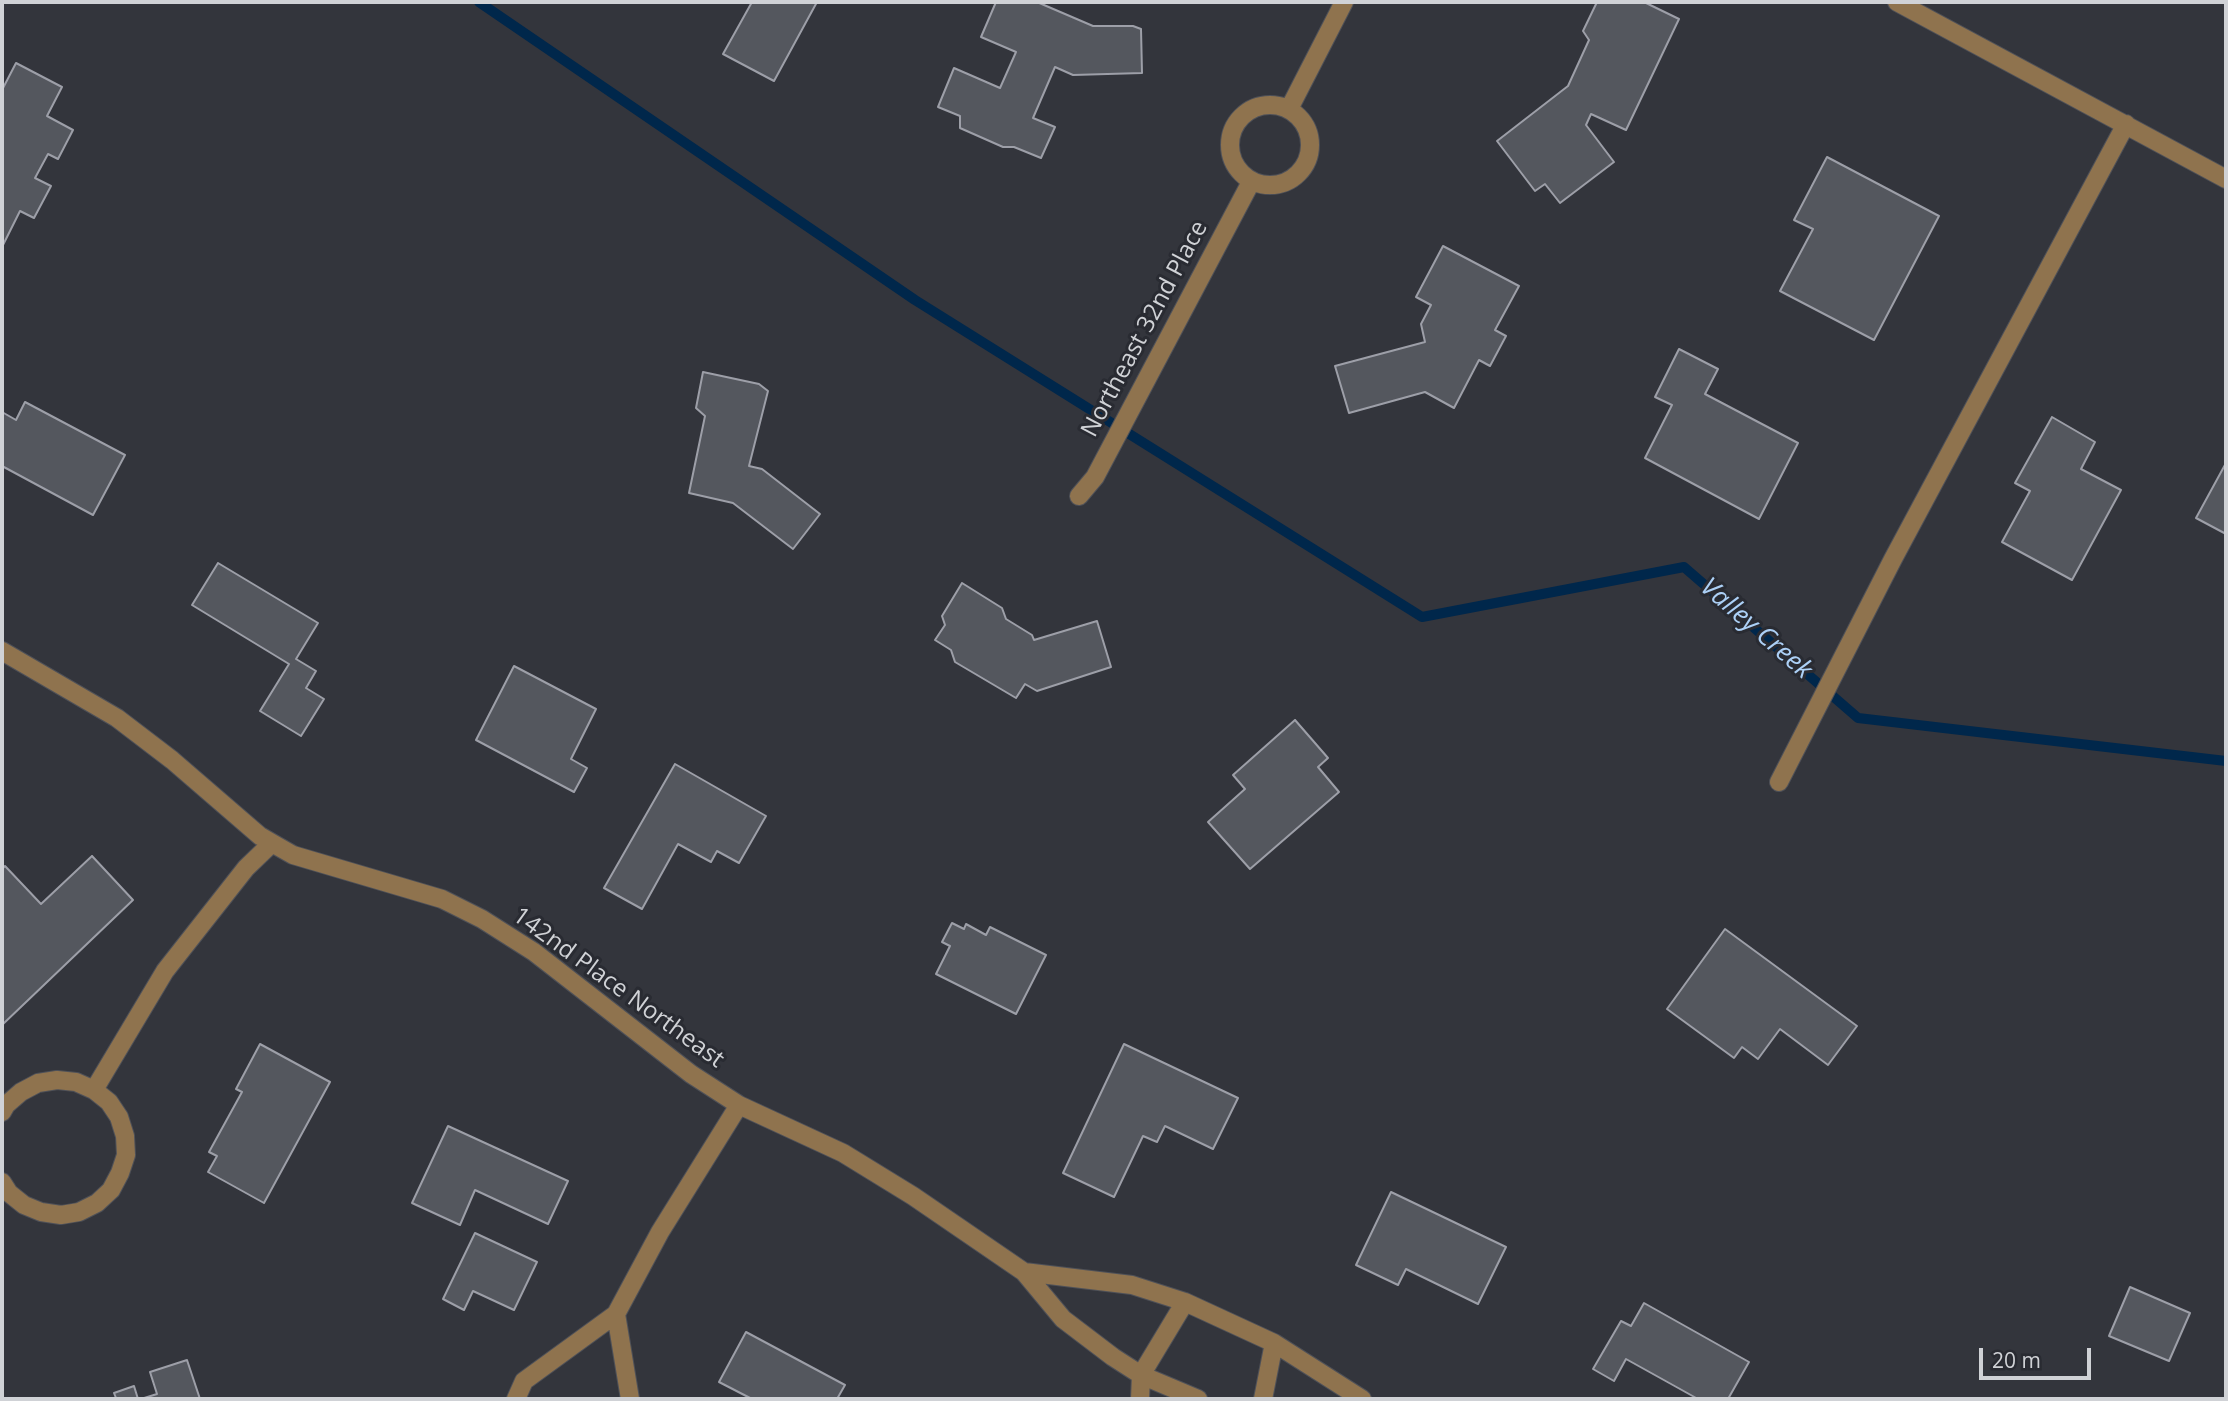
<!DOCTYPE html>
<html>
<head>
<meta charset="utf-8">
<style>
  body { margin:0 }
  #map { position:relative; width:2228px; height:1401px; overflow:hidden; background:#33353c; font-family:"Open Sans",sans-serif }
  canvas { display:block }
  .frame { position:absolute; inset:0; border:4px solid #d0d2d6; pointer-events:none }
  .scale { position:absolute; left:1979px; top:1348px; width:112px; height:32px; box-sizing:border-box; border:4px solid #d0d2d6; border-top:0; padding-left:9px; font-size:21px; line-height:24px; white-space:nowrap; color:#d0d2d6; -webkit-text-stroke:5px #292b32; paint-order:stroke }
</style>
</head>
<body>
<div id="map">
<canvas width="2228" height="1401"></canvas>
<div class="frame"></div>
<div class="scale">20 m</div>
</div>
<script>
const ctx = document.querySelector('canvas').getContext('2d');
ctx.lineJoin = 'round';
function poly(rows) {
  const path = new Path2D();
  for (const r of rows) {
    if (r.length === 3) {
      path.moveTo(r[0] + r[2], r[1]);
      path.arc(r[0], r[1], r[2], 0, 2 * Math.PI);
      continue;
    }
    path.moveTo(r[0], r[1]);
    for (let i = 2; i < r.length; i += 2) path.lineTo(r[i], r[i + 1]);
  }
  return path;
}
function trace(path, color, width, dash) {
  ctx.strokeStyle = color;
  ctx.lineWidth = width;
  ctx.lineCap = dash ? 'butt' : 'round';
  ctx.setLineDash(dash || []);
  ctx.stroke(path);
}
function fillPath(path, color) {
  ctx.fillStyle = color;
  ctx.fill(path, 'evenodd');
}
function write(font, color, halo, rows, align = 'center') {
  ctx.font = font + ' "Open Sans",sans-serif';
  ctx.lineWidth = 6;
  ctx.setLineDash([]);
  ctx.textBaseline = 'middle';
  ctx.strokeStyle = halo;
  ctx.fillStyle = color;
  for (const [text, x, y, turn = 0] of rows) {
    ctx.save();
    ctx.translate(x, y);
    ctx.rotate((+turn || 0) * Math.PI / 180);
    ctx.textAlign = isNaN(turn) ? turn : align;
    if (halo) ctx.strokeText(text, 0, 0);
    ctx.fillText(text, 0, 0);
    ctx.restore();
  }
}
const stream = poly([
  [479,2,915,300,1422,617,1684,567,1858,718,2226,761]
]);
const building = poly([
  [752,2,817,2,774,81,723,54,752,2],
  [996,2,1037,2,1093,26,1133,26,1141,29,1142,73,1073,75,1055,67,1033,118,1055,127,1041,158,1014,147,1003,147,960,128,960,116,938,107,954,68,1000,88,1016,52,981,37,996,2],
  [1597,2,1644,2,1679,19,1626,130,1591,114,1586,125,1614,162,1560,203,1545,184,1535,191,1497,141,1568,86,1589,40,1583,31,1597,2],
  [16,63,62,87,47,116,73,130,58,159,48,154,35,178,51,186,34,218,20,211,2,247,2,90,16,63],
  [1827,157,1939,216,1874,340,1780,291,1813,229,1794,220,1827,157],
  [1443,246,1519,286,1495,330,1506,336,1490,366,1479,360,1454,408,1425,392,1349,413,1335,366,1425,342,1421,324,1431,305,1416,297,1443,246],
  [1679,349,1718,369,1705,394,1798,443,1759,519,1645,458,1672,405,1655,397,1679,349],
  [703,372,759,384,768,391,749,466,762,469,820,514,793,549,733,503,689,493,705,416,696,408,703,372],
  [25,402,125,455,93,515,2,466,2,412,16,420,25,402],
  [2052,417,2095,442,2081,469,2121,490,2072,580,2002,542,2030,491,2015,483,2052,417],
  [2226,463,2226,534,2196,518,2226,463],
  [218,563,318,623,296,659,316,671,306,688,324,699,301,736,260,711,289,664,192,605,218,563],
  [962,583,1002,608,1006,619,1032,635,1034,640,1097,621,1111,667,1037,691,1025,684,1016,698,955,662,951,650,935,640,945,625,942,616,962,583],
  [514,666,596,709,571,759,587,768,574,792,476,740,514,666],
  [1295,720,1328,758,1318,767,1339,792,1250,869,1208,822,1245,789,1233,775,1295,720],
  [675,764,766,816,739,863,717,851,711,862,678,844,642,909,604,888,675,764],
  [92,856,133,900,2,1025,2,869,5,866,41,904,92,856],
  [952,923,964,929,966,924,986,935,990,927,1046,955,1016,1014,936,974,950,946,942,942,952,923],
  [1725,929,1857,1026,1828,1065,1780,1029,1758,1059,1742,1047,1734,1058,1667,1009,1725,929],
  [260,1044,330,1082,264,1203,208,1172,217,1156,209,1152,242,1092,236,1089,260,1044],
  [1124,1044,1238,1098,1213,1149,1165,1126,1157,1142,1143,1136,1114,1197,1063,1173,1124,1044],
  [448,1126,568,1181,548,1224,475,1190,460,1225,412,1203,448,1126],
  [1391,1192,1506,1247,1478,1304,1406,1269,1398,1285,1356,1265,1391,1192],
  [475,1233,537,1262,514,1310,473,1291,464,1310,443,1299,475,1233],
  [2130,1287,2190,1313,2169,1361,2109,1336,2130,1287],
  [1644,1303,1749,1362,1728,1399,1698,1399,1626,1359,1614,1381,1593,1369,1621,1321,1631,1326,1644,1303],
  [746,1332,845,1385,837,1399,752,1399,719,1382,746,1332],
  [187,1360,200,1399,141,1399,157,1394,150,1372,187,1360],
  [134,1386,138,1399,113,1399,116,1398,114,1393,134,1386]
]);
const minor = poly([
  [1897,2,2226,179],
  [1270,145,40],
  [1289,109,1344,2],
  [1079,496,1095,477,1251,182],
  [2,651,117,718,172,760,260,836,272,843,293,855,442,899,482,919,534,952,691,1074,739,1105,843,1153,913,1196,1024,1272,1063,1319,1113,1357,1141,1375,1198,1399],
  [1779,782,1893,559,2126,124],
  [94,1090,165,971,246,868,272,843],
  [2,1112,6,1105,21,1092,38,1083,57,1080,76,1082,94,1090,109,1102,119,1117,125,1136,126,1155,120,1173,111,1190,97,1203,79,1212,61,1215,41,1212,24,1205,9,1193,2,1182],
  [1024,1272,1132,1285,1185,1302,1274,1343,1362,1399],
  [616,1314,630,1399],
  [516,1399,524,1381,616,1314,660,1232,739,1105],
  [1140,1399,1141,1375,1185,1302],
  [1263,1399,1274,1343]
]);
const streetNames = [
  ["Northeast 32nd Place",1145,329,-62],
  ["142nd Place Northeast",618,988,36]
];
const waterNames = [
  ["Valley Creek",1756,629,41]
];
trace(stream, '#00274b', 10);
fillPath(building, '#54575e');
trace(building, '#9d9fa8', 2);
trace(minor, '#4f5158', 20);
trace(minor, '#8f734e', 18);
write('24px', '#d0d2d6', '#292b32', streetNames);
write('italic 26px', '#acd0f6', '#292b32', waterNames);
</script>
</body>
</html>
